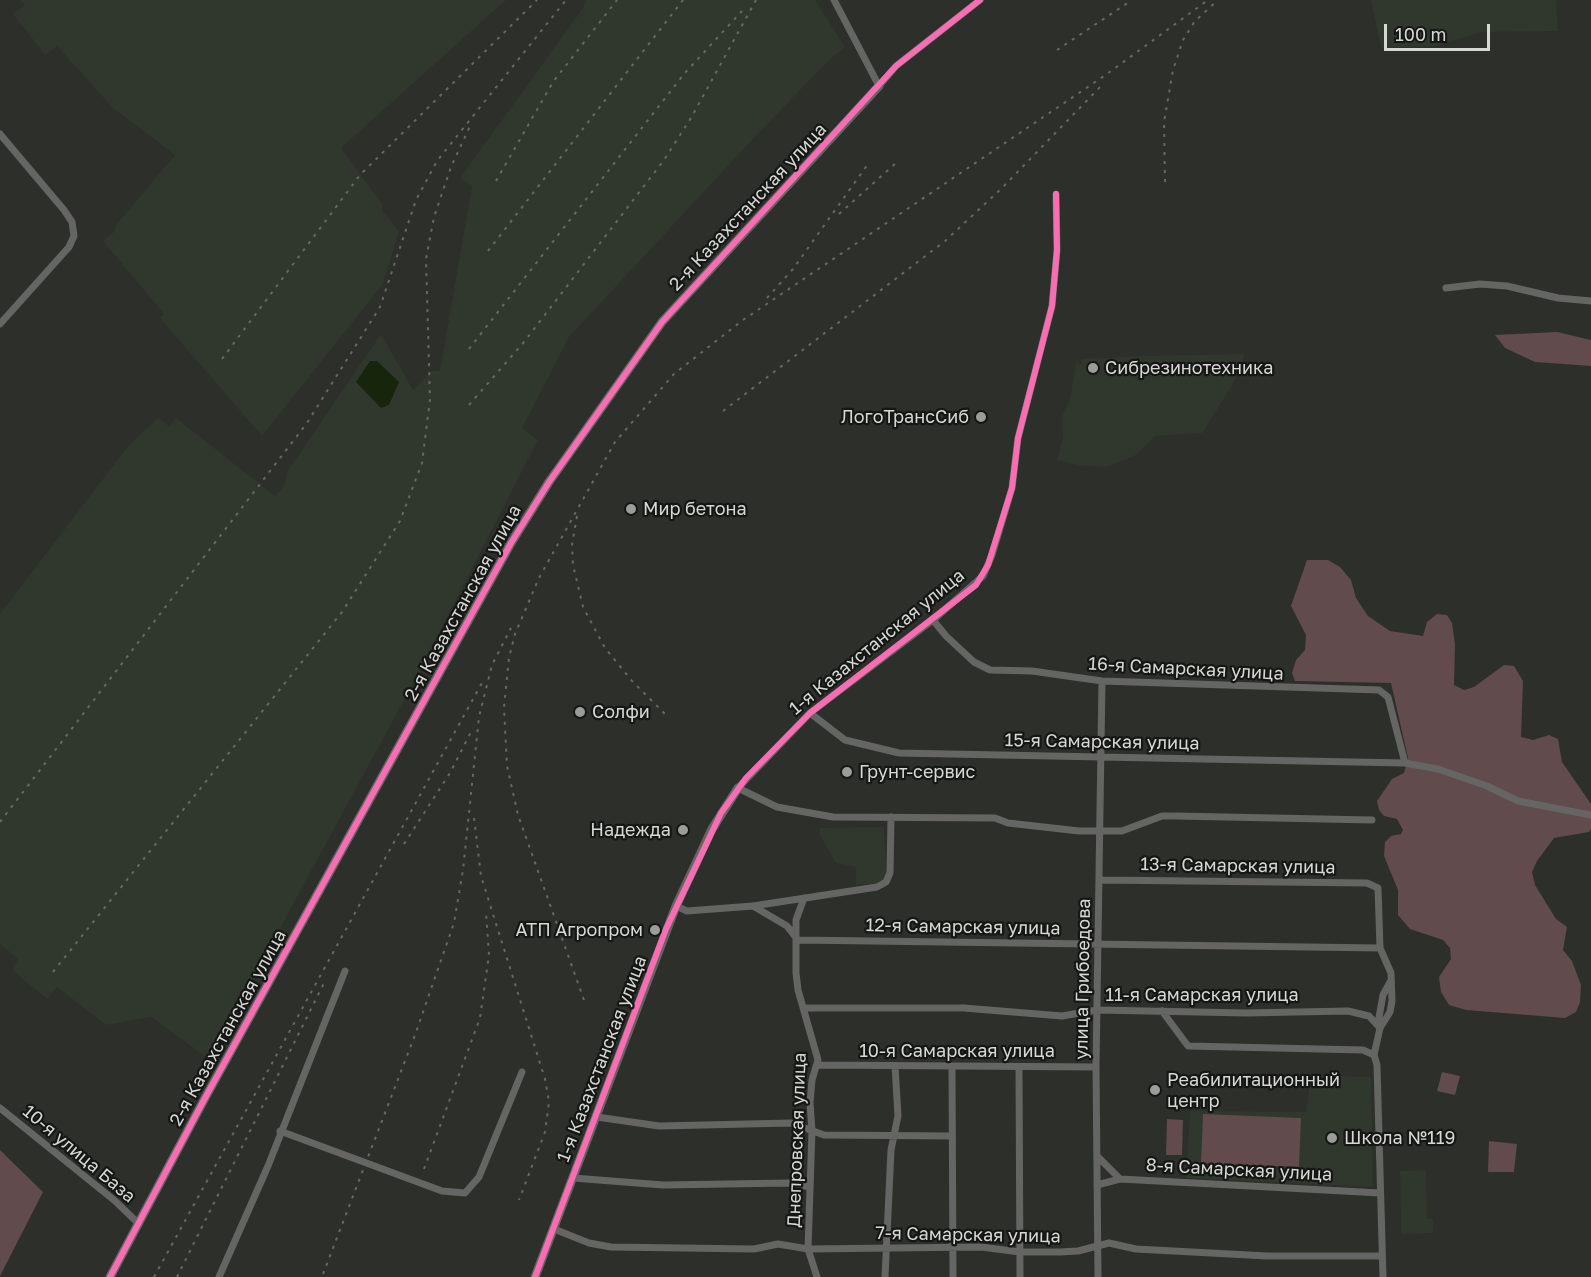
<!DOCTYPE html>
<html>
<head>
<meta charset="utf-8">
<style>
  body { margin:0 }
  #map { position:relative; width:1591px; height:1277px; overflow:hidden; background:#2d2f2b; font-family:"Golos Text",sans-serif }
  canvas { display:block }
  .scale { position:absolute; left:1384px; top:24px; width:106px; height:27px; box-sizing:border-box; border:3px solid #d6d8d5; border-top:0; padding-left:8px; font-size:18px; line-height:21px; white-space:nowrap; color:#d6d8d5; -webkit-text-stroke:4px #161715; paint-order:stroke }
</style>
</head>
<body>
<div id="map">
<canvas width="1591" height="1277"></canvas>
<div class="scale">100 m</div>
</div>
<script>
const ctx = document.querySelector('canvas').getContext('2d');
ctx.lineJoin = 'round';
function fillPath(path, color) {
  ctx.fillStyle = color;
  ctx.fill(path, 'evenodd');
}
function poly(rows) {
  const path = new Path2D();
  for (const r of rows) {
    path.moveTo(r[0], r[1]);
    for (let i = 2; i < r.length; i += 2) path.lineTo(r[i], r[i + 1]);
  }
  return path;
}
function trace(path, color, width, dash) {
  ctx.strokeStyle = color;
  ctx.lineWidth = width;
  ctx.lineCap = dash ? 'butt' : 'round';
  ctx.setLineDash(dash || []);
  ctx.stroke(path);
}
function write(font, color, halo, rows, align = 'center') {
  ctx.font = font + ' "Golos Text",sans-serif';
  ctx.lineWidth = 4.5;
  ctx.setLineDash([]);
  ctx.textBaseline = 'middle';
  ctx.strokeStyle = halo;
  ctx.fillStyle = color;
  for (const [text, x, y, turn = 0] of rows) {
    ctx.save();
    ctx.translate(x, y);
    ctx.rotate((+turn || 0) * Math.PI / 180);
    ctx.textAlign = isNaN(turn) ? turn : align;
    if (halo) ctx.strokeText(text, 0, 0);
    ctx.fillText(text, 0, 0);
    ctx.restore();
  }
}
const built = poly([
  [21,0,506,0,341,148,383,205,382,210,399,231,383,284,262,436,160,318,164,314,103,241,115,231,116,225,175,155,113,108,57,46,45,55,13,14,25,5],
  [585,0,815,0,845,47,830,59,751,141,569,337,522,428,538,440,410,689,209,1059,151,1017,106,1025,57,987,47,999,12,970,18,959,0,944,0,614,128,446,158,418,169,426,176,418,275,496,285,485,287,472,381,334,413,390,432,371,440,371,472,186,460,178,583,8],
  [1371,0,1556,0,1558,31,1483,32,1434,46,1381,48],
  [1244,354,1243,361,1232,386,1202,433,1155,436,1136,455,1106,467,1078,465,1057,460,1063,436,1062,416,1070,400,1076,362,1082,365,1082,359,1142,356],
  [884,827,887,872,884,879,877,883,856,885,856,867,836,863,820,835,820,828],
  [1311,1075,1371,1077,1373,1187,1186,1178,1190,1111,1306,1112],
  [1426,1170,1427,1219,1433,1219,1433,1233,1401,1234,1400,1171]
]);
const green = poly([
  [1557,332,1591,340,1591,366,1535,362,1505,348,1495,335],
  [1307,560,1328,560,1340,567,1351,580,1356,598,1368,616,1390,631,1423,636,1427,622,1437,614,1447,615,1452,623,1455,644,1454,685,1464,690,1474,687,1504,665,1514,666,1523,681,1521,737,1533,740,1549,735,1558,739,1562,762,1591,804,1591,829,1589,832,1554,838,1537,861,1532,872,1535,885,1556,919,1567,927,1563,950,1572,961,1581,985,1580,1002,1576,1012,1565,1018,1466,1010,1449,1005,1441,992,1439,977,1451,959,1450,948,1443,940,1410,929,1398,915,1398,890,1384,856,1385,842,1391,836,1401,834,1403,830,1397,819,1384,816,1379,810,1377,801,1392,779,1404,773,1408,758,1391,683,1295,681,1292,673,1296,660,1305,650,1306,635,1291,606],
  [1442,1072,1460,1076,1455,1095,1437,1091],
  [1203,1114,1301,1118,1299,1167,1201,1163],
  [1167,1119,1183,1120,1182,1155,1166,1155],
  [1489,1141,1517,1144,1514,1172,1488,1172],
  [0,1150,43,1192,0,1276]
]);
const water = poly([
  [370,361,377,361,399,382,389,405,381,408,356,382]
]);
const minor = poly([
  [834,0,879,86,896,66,980,0],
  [0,134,64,210,72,222,74,236,69,247,0,324],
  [1056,194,1057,250,1052,306,1018,438,1012,488,992,555,983,576,933,620,810,713,738,788,777,807,833,817,995,818,1008,823,1079,831,1122,831,1162,816,1176,816,1372,820],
  [1446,288,1480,284,1507,286,1558,298,1591,301],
  [933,620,946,636,974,662,990,670,1032,671,1102,681,1379,690,1388,697,1405,763],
  [810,713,845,740,899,753,1405,763,1438,769,1487,786,1518,801,1591,815],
  [1100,880,1367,883,1378,888,1380,948,1391,973,1392,1001,1390,1012,1380,1028,1374,1055,1377,1065,1383,1277],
  [804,898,796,920,796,973,798,990,818,1060,812,1080,810,1103,812,1130,808,1249,817,1277],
  [676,906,687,911,753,906,877,887,886,882,890,873,891,817],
  [753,906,787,926,798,940,1380,948],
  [804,1008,964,1008,1062,1016,1097,1010,1246,1013,1348,1011,1369,1016,1380,1028],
  [1162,1011,1188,1046,1363,1050,1374,1055],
  [1378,1023,1383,995,1390,982],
  [818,1065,1096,1067],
  [1019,1067,1020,1277],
  [952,1068,953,1277],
  [0,1108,114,1200,139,1224],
  [597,1117,659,1126,791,1123,824,1135,952,1136],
  [280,1131,442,1191,465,1193,479,1177,522,1072],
  [1097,1156,1120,1179],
  [573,1178,663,1185,790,1183,810,1187],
  [1097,1185,1120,1179,1380,1193],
  [554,1229,589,1243,611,1247,754,1249,778,1244,808,1249,981,1247,1020,1252,1060,1252,1078,1251,1109,1243,1136,1249,1267,1256,1382,1256],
  [219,1277,268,1166,345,971],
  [885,1277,891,1150,898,1116,895,1066],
  [1098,1277,1096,1067,1102,681]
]);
const tertiary = poly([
  [110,1277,205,1098,511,543,549,482,662,322,879,86],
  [535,1277,676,906,712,829,738,788]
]);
const rail = poly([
  [1057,50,1132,0],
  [496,181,553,82,617,0],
  [1165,182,1164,122,1173,70,1183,40,1195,21,1218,0],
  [839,214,897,162],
  [488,251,683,0],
  [767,298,793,269,868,164],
  [469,349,684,74,742,11],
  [222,359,360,175,537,0],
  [469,405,524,342,664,160,691,118,756,0],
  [723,411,945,241,1001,189,1103,84],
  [577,516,572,545,573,565,583,607,605,648,632,681,667,716],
  [474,818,481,876,545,1079,549,1102,545,1132,519,1200],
  [0,822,307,423,380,307,416,200,437,161,566,0],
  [404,844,450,773,473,728],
  [53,972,342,612,400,521,422,463,430,400,426,259,434,217,451,167,470,126],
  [584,1000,518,815,507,766,504,707,509,658,515,634,539,578,615,442,674,374,743,320,1107,74,1208,0],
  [424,1169,480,1018,489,955,486,912],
  [323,1274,415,1035,454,923,463,870,479,717,492,665,511,628],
  [154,1277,483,681],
  [177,1277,324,983]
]);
const cycleway = poly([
  [110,1277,205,1098,511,543,549,482,662,322,896,66,980,0],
  [535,1277,666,929,721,813,746,778,810,713,976,585,988,565,1012,488,1018,438,1052,306,1057,250,1056,194]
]);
const markers = [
  [1093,368,6,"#9b9d9a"],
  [981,417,6,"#9b9d9a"],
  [631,509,6,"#9b9d9a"],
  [580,712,6,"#9b9d9a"],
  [847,772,6,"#9b9d9a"],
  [683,830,6,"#9b9d9a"],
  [655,930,6,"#9b9d9a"],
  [1155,1090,6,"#9b9d9a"],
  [1332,1138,6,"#9b9d9a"]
];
const streetNames = [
  ["2-я Казахстанская улица",748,207,-47],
  ["2-я Казахстанская улица",463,603,-61],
  ["1-я Казахстанская улица",877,642,-39],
  ["16-я Самарская улица",1186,669,3],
  ["15-я Самарская улица",1102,742,1],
  ["13-я Самарская улица",1238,866,1],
  ["12-я Самарская улица",963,927,1],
  ["улица Грибоедова",1083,979,-89],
  ["11-я Самарская улица",1202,995],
  ["2-я Казахстанская улица",228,1028,-61],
  ["10-я Самарская улица",957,1051],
  ["1-я Казахстанская улица",602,1059,-69],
  ["Днепровская улица",797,1140,-88],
  ["10-я улица База",79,1154,40],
  ["8-я Самарская улица",1239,1170,3],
  ["7-я Самарская улица",968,1235,1]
];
const poiNames = [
  ["Сибрезинотехника",1105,368],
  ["ЛогоТрансСиб",969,417,"right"],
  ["Мир бетона",643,509],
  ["Солфи",592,712],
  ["Грунт-сервис",859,772],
  ["Надежда",671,830,"right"],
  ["АТП Агропром",643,930,"right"],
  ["Реабилитационный",1167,1080],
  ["центр",1167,1101],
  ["Школа №119",1344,1138]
];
fillPath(built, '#30372d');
fillPath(green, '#614b4c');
fillPath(water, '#17250d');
trace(minor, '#656563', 7);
trace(tertiary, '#656563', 9);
trace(rail, '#686866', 2, [3, 6]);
trace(cycleway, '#f96db3', 6);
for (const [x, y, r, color] of markers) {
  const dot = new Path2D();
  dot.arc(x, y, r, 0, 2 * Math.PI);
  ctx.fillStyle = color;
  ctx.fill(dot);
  trace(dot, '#161715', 2);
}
write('18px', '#d6d8d5', '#161715', streetNames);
write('18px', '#d6d8d5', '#161715', poiNames, 'left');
</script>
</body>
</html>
